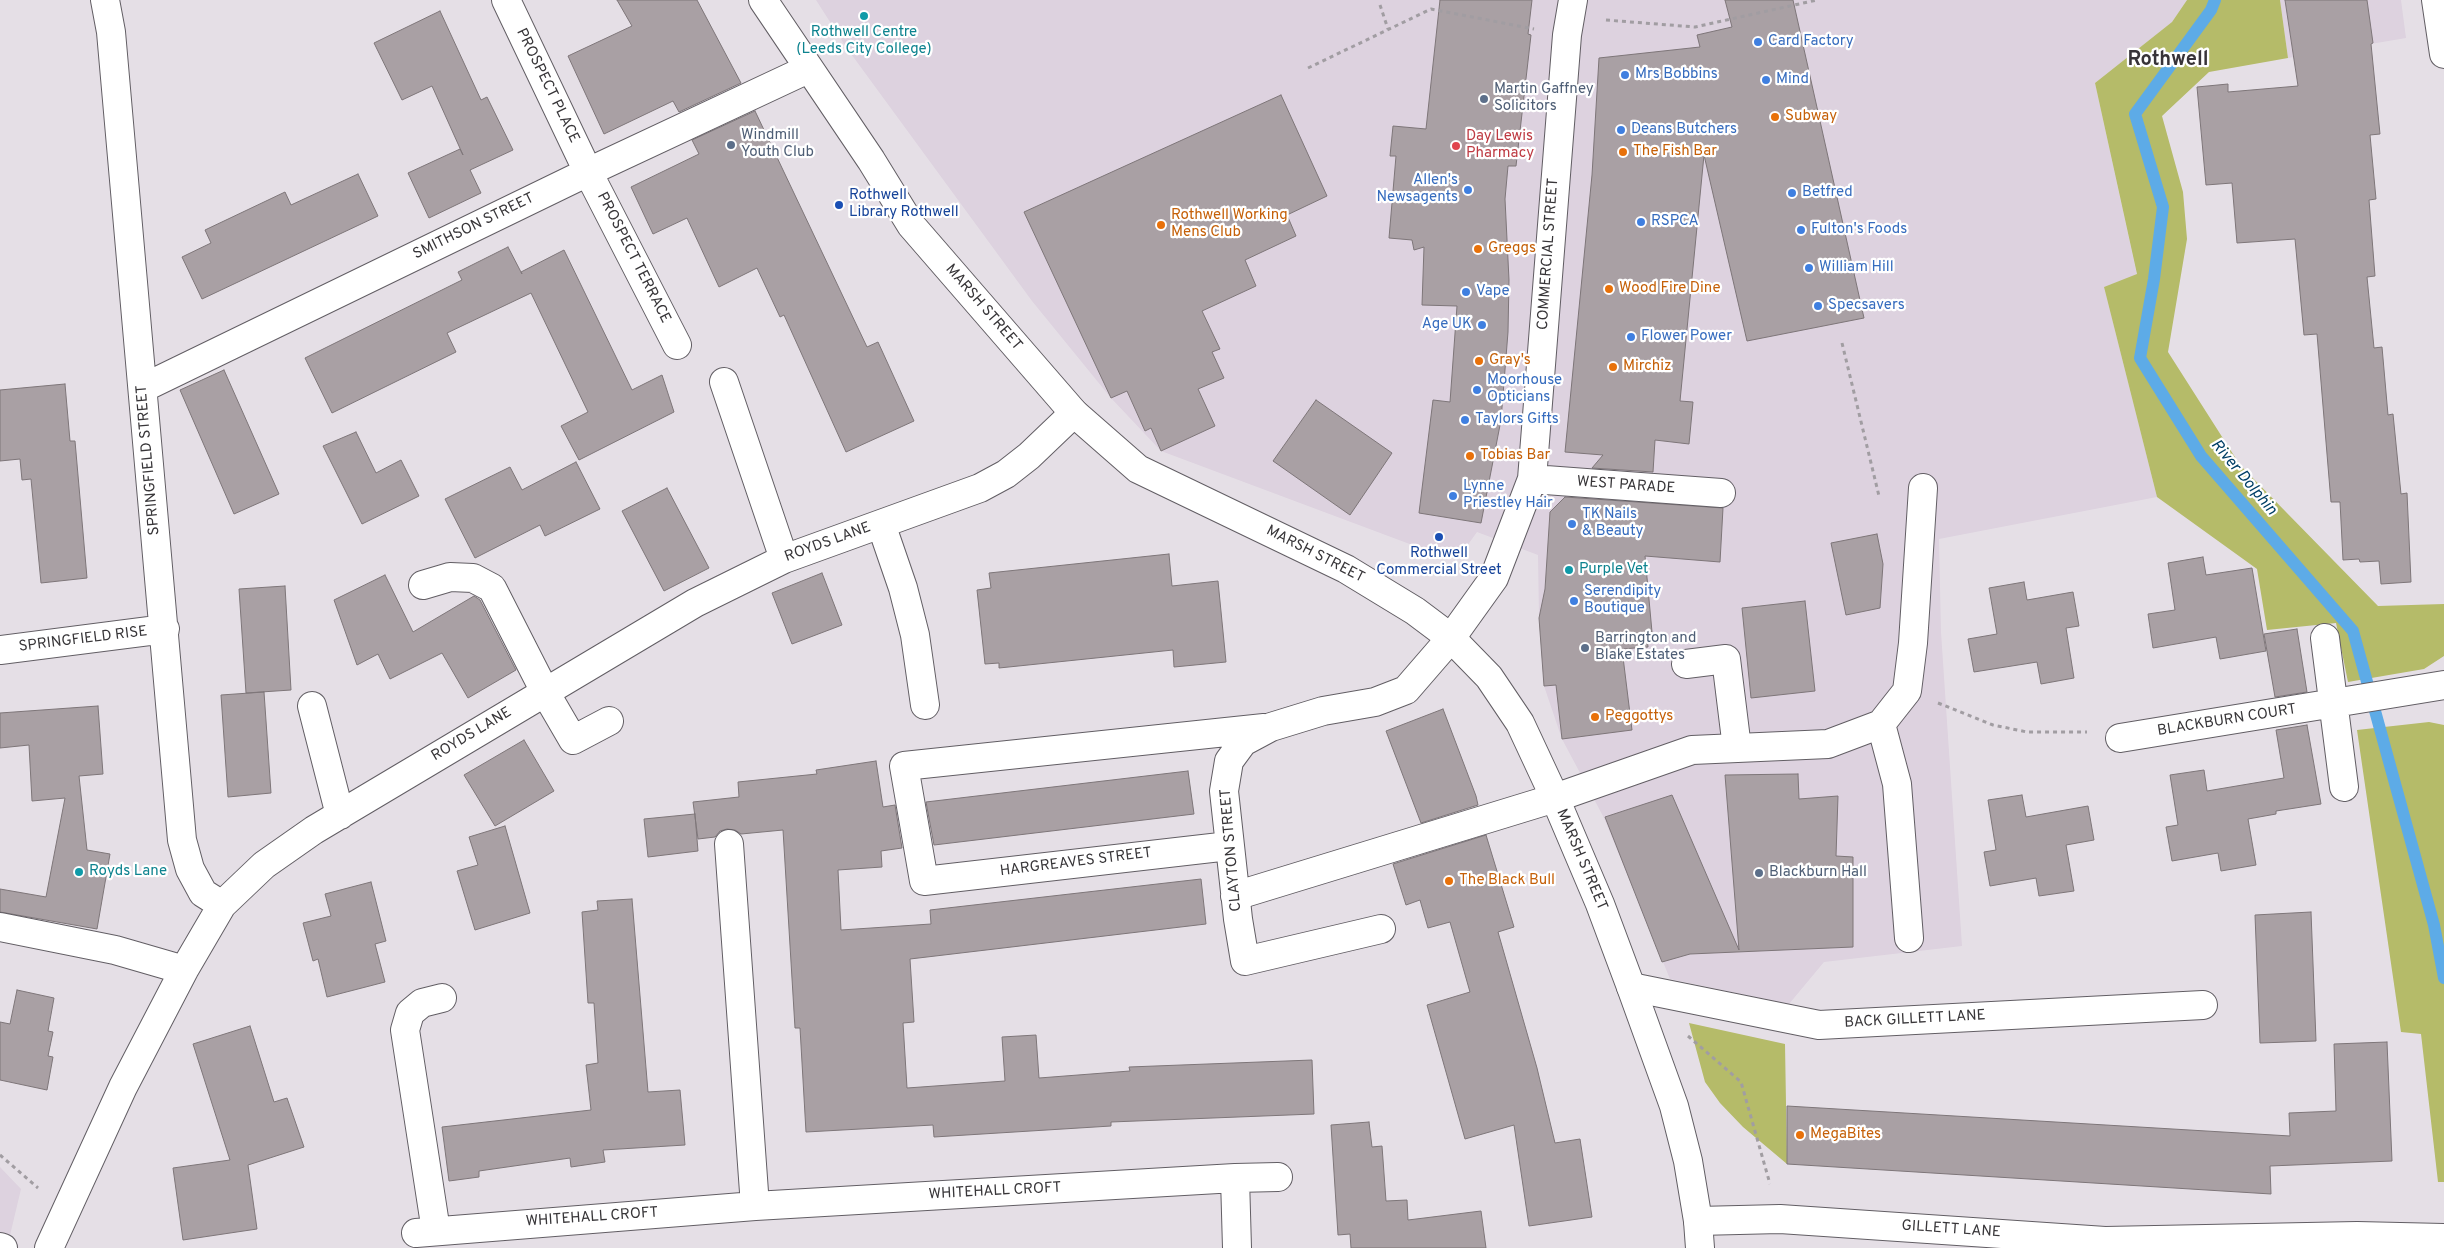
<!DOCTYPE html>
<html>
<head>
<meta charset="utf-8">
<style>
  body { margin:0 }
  canvas { display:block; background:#e5dfe6 }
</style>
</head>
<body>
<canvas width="2444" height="1248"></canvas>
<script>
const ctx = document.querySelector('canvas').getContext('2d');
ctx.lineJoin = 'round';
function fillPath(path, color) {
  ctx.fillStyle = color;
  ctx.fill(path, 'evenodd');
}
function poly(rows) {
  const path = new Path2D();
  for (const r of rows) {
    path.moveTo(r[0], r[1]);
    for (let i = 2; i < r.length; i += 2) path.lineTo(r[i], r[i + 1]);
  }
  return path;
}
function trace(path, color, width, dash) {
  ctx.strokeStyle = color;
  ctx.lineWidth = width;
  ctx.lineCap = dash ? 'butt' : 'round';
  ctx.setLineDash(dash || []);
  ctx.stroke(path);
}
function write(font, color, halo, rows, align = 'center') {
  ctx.font = font + ' Overpass,sans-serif';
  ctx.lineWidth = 4.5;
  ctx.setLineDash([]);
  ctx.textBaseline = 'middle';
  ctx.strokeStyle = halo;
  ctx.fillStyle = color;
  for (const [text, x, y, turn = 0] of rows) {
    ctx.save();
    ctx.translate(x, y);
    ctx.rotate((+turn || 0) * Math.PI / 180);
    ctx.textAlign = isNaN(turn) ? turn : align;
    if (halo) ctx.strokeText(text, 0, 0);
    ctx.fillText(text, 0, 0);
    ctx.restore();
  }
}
const built = poly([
  [816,0,2187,0,2172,22,2095,83,2137,275,2104,287,2157,497,1939,539,1941,632,1962,946,1824,962,1789,1004,1670,979,1604,818,1562,739,1544,686,1539,618,1538,555,1477,532,1467,546,1450,551,1431,552,1161,451,1111,398,1032,301,846,47],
  [2280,0,2401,0,2406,38,2288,58],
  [0,1167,21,1189,7,1248,0,1248]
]);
const green = poly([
  [2187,0,2280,0,2288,58,2209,72,2162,116,2183,192,2187,239,2168,352,2240,465,2378,606,2444,604,2444,656,2424,669,2348,682,2336,623,2267,630,2257,569,2157,497,2104,287,2137,274,2095,83,2172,22],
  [2429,722,2444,725,2444,1182,2438,1182,2421,1034,2401,1032,2357,730],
  [1689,1023,1785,1044,1787,1164,1743,1127,1720,1103,1705,1082]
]);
const stream = poly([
  [2215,0,2211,10,2135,114,2163,207,2154,279,2140,358,2201,456,2353,631,2434,925,2444,978]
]);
const building = poly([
  [617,0,697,0,741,83,679,112,673,101,604,134,568,56,632,26,617,0],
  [1440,0,1532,0,1528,34,1531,35,1516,166,1508,166,1505,199,1509,280,1508,332,1501,420,1481,523,1419,513,1433,400,1450,402,1457,306,1422,305,1424,247,1414,250,1412,240,1389,238,1396,156,1390,156,1393,126,1426,129,1440,0],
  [1725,0,1793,0,1864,318,1747,341,1704,155,1680,401,1693,402,1689,444,1655,440,1653,472,1592,468,1603,455,1565,452,1592,175,1599,58,1700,47,1697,35,1732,27,1725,0],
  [2285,0,2367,0,2373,43,2371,44,2380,134,2370,135,2376,199,2369,200,2375,276,2367,277,2374,348,2382,347,2388,415,2393,414,2401,494,2407,493,2411,582,2381,584,2379,561,2360,562,2359,559,2343,560,2340,502,2331,502,2317,334,2304,335,2295,239,2237,243,2232,183,2206,185,2197,87,2228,84,2228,92,2298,86,2285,0],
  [440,11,481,100,487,97,513,150,470,170,481,193,429,218,408,173,460,149,463,155,432,86,402,100,374,43,440,11],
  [1281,95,1327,196,1287,215,1296,236,1245,260,1256,286,1202,311,1220,349,1212,352,1224,378,1198,389,1215,426,1161,451,1151,428,1145,431,1127,391,1111,398,1024,212,1281,95],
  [755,111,867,347,878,342,914,421,846,452,784,315,780,317,757,268,719,287,687,218,653,234,631,187,699,154,692,140,755,111],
  [358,174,378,216,202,299,182,257,211,243,205,230,285,192,291,205,358,174],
  [508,247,522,274,521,272,564,250,632,390,662,375,674,412,579,460,561,426,588,412,531,293,447,333,456,352,332,413,305,358,462,280,458,272,508,247],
  [224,370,279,494,234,514,180,390,224,370],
  [65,384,70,441,75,441,87,578,41,583,31,479,22,480,20,459,0,461,0,390,65,384],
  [1316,400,1392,453,1350,515,1273,461,1316,400],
  [356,432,376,473,401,460,419,496,362,524,323,446,356,432],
  [576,462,600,509,545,536,540,525,475,558,445,499,510,467,522,490,576,462],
  [667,488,709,568,664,591,622,511,667,488],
  [1565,497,1723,508,1720,562,1645,556,1652,632,1647,632,1648,647,1622,649,1632,730,1562,739,1556,685,1544,686,1539,618,1545,589,1550,512,1565,497],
  [1877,534,1883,564,1880,608,1846,615,1831,543,1877,534],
  [1169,554,1172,586,1218,581,1226,662,1174,667,1173,650,999,668,999,663,985,664,977,590,991,588,989,573,1169,554],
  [2203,557,2206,575,2252,568,2266,651,2220,659,2216,637,2153,648,2148,614,2175,610,2168,563,2203,557],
  [822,573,842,625,792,644,772,593,822,573],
  [385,575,413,632,474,596,480,600,516,670,468,698,442,653,390,679,378,654,357,665,334,600,385,575],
  [2024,582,2027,600,2073,592,2079,626,2066,628,2074,678,2041,684,2037,662,1974,672,1968,639,1997,634,1989,588,2024,582],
  [285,586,291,690,246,693,239,589,285,586],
  [1805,601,1815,691,1751,698,1742,608,1805,601],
  [2297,629,2307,692,2275,697,2264,634,2297,629],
  [264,692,271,793,228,797,221,695,264,692],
  [98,706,103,774,79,776,87,850,110,854,97,929,0,912,0,889,46,897,65,798,32,801,29,745,0,748,0,713,98,706],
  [1443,709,1476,796,1478,805,1421,823,1386,731,1443,709],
  [2307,725,2321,804,2276,811,2276,814,2248,819,2256,865,2221,871,2218,853,2172,861,2166,827,2178,825,2170,775,2204,770,2207,791,2284,778,2276,730,2307,725],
  [524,740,554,791,495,826,464,775,524,740],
  [876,761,883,807,895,805,902,848,881,851,882,867,838,870,841,930,931,924,930,910,1201,879,1206,924,910,959,914,1022,903,1023,907,1088,1005,1081,1002,1037,1036,1035,1039,1078,1130,1071,1129,1067,1312,1060,1314,1114,1111,1122,1111,1126,934,1137,933,1125,806,1132,800,1028,795,1028,783,830,741,834,735,830,727,829,720,831,715,837,698,839,693,802,739,797,738,782,817,774,816,770,876,761],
  [1188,771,1194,814,934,845,926,802,1188,771],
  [1798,774,1799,799,1838,796,1836,856,1853,857,1853,947,1690,954,1662,962,1605,817,1672,795,1739,950,1725,775,1798,774],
  [2022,795,2026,817,2088,806,2094,840,2066,845,2074,891,2039,896,2036,878,1990,886,1984,852,1996,850,1988,800,2022,795],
  [695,814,698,851,648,857,644,819,695,814],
  [505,826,530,913,475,930,457,871,478,865,469,837,505,826],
  [1486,835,1514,927,1498,932,1537,1068,1555,1143,1580,1139,1592,1217,1529,1226,1514,1125,1465,1139,1427,1005,1470,992,1450,922,1428,928,1420,900,1406,905,1393,864,1486,835],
  [371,882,386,941,375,944,385,982,327,997,318,959,313,961,303,923,331,916,325,894,371,882],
  [632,899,648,1092,680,1090,685,1145,603,1150,605,1162,571,1167,570,1158,479,1171,479,1177,449,1181,442,1127,591,1110,586,1065,598,1063,594,1003,588,1003,582,912,598,910,597,901,632,899],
  [2311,912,2316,1041,2260,1043,2255,915,2311,912],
  [17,990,54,998,48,1031,53,1032,48,1056,53,1057,47,1090,0,1080,0,1022,10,1024,17,990],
  [250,1026,274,1102,287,1098,304,1147,248,1165,257,1229,183,1240,173,1168,230,1160,193,1044,250,1026],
  [2387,1042,2392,1161,2270,1166,2271,1194,1787,1164,1787,1106,2290,1136,2289,1113,2336,1111,2334,1044,2387,1042],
  [1369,1122,1372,1147,1382,1146,1386,1201,1407,1200,1408,1220,1481,1211,1486,1248,1351,1248,1350,1234,1338,1235,1331,1125,1369,1122]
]);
const path = poly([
  [1380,5,1388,29],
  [1606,20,1695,27,1817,0],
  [1308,68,1431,9,1534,29],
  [1842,343,1879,496],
  [1938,703,1993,725,2027,732,2087,732],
  [1688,1036,1741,1082,1770,1184],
  [0,1155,38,1188]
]);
const minor = poly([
  [105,0,111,32,182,840,190,869,203,893,222,905],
  [506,0,588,172,677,345],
  [2436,0,2444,54],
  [724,382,784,559],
  [143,388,588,172,808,69],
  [1532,479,1721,493],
  [881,524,903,588,915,635,925,705],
  [423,585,450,577,473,578,492,588,545,692,573,740,609,721],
  [2325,638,2344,787],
  [0,650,165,629],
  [1686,664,1726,659,1737,748],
  [312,706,340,815],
  [1881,724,1897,784,1909,938],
  [2120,738,2444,685],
  [729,844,755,1206],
  [1229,846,924,881,904,766,1264,728],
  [1235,896,1555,798,1692,750,1828,744,1881,724,1907,691,1913,643,1923,488],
  [0,927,115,950,184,970],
  [1381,929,1245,961,1238,919,1224,791,1229,761,1243,742,1271,727,1323,711,1375,702,1406,690,1451,638,1494,578,1532,479,1567,35,1573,0],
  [1631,987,1819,1025,2203,1005],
  [1235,1178,1278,1177],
  [1698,1221,1780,1219,2105,1241,2357,1236,2444,1238],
  [436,1231,405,1030,410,1013,422,1003,442,998],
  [416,1233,755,1206,1235,1178,1237,1248],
  [0,1247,3,1248],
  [49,1248,123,1087,184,970,222,905,264,865,314,830,695,603,784,559,980,488,1006,474,1029,456,1074,413]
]);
const major = poly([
  [763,0,871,160,911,225,1074,413,1138,469,1346,569,1415,611,1451,638,1489,677,1520,723,1555,798,1600,904,1631,987,1674,1106,1688,1161,1698,1221,1700,1248]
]);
const markers = [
  [864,16,5,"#0f9aa8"],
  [1758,42,5,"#3f7fe0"],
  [1625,75,5,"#3f7fe0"],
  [1766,80,5,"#3f7fe0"],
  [1484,99,5,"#5c6f8a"],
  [1775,117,5,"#e8710a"],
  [1621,130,5,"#3f7fe0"],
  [731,145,5,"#5c6f8a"],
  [1456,146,5,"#e0444e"],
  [1623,152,5,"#e8710a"],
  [1468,190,5,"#3f7fe0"],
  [1792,193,5,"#3f7fe0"],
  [839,205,5,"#1a4fb4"],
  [1641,222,5,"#3f7fe0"],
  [1161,225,5,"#e8710a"],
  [1801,230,5,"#3f7fe0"],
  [1478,249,5,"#e8710a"],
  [1809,268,5,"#3f7fe0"],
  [1609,289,5,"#e8710a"],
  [1466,292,5,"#3f7fe0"],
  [1818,306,5,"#3f7fe0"],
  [1482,325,5,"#3f7fe0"],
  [1631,337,5,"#3f7fe0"],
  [1479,361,5,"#e8710a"],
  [1613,367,5,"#e8710a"],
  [1477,390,5,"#3f7fe0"],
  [1465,420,5,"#3f7fe0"],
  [1470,456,5,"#e8710a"],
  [1453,496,5,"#3f7fe0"],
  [1572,524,5,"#3f7fe0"],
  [1439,537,5,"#1a4fb4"],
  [1569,570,5,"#0f9aa8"],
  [1574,601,5,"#3f7fe0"],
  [1585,648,5,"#5c6f8a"],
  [1595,717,5,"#e8710a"],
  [79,872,5,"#0f9aa8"],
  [1759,873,5,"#5c6f8a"],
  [1449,881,5,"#e8710a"],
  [1800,1135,5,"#e8710a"]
];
const cultureNames = [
  ["Rothwell Centre",864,33,"center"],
  ["(Leeds City College)",864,50,"center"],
  ["Purple Vet",1579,570],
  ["Royds Lane",89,872]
];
const shopNames = [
  ["Card Factory",1768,42],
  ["Mrs Bobbins",1635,75],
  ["Mind",1776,80],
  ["Deans Butchers",1631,130],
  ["Allen's",1458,181,"right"],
  ["Newsagents",1458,198,"right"],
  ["Betfred",1802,193],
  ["RSPCA",1651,222],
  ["Fulton's Foods",1811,230],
  ["William Hill",1819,268],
  ["Vape",1476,292],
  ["Specsavers",1828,306],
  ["Age UK",1472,325,"right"],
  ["Flower Power",1641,337],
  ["Moorhouse",1487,381],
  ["Opticians",1487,398],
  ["Taylors Gifts",1475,420],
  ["Lynne",1463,487],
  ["Priestley Hair",1463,504],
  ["TK Nails",1582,515],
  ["& Beauty",1582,532],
  ["Serendipity",1584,592],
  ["Boutique",1584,609]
];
const streetNames = [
  ["PROSPECT PLACE",547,86,64],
  ["SMITHSON STREET",474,227,-26],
  ["COMMERCIAL STREET",1549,254,-86],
  ["PROSPECT TERRACE",633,258,63],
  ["MARSH STREET",983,308,49],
  ["SPRINGFIELD STREET",149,460,-95],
  ["WEST PARADE",1626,486,4],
  ["ROYDS LANE",828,543,-20],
  ["MARSH STREET",1315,555,27],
  ["SPRINGFIELD RISE",83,640,-7],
  ["BLACKBURN COURT",2227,721,-9],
  ["ROYDS LANE",472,735,-31],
  ["CLAYTON STREET",1232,850,-95],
  ["MARSH STREET",1581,860,67],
  ["HARGREAVES STREET",1076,863,-7],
  ["BACK GILLETT LANE",1915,1020,-3],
  ["WHITEHALL CROFT",995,1192,-3],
  ["WHITEHALL CROFT",592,1218,-4],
  ["GILLETT LANE",1951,1230,4]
];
const serviceNames = [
  ["Martin Gaffney",1494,90],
  ["Solicitors",1494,107],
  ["Windmill",741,136],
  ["Youth Club",741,153],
  ["Barrington and",1595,639],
  ["Blake Estates",1595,656],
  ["Blackburn Hall",1769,873]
];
const foodNames = [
  ["Subway",1785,117],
  ["The Fish Bar",1633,152],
  ["Rothwell Working",1171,216],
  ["Mens Club",1171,233],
  ["Greggs",1488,249],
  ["Wood Fire Dine",1619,289],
  ["Gray's",1489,361],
  ["Mirchiz",1623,367],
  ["Tobias Bar",1480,456],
  ["Peggottys",1605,717],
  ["The Black Bull",1459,881],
  ["MegaBites",1810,1135]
];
const healthNames = [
  ["Day Lewis",1466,137],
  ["Pharmacy",1466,154]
];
const transitNames = [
  ["Rothwell",849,196],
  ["Library Rothwell",849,213],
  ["Rothwell",1439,554,"center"],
  ["Commercial Street",1439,571,"center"]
];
const waterNames = [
  ["River Dolphin",2243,478,50]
];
const districtNames = [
  ["Rothwell",2168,61]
];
fillPath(built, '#ddd2df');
fillPath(green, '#b5bb69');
trace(stream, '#5dabe7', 12);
fillPath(building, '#a9a0a4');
trace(building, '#7e7679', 1);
trace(minor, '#625e64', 30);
trace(major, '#625e64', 30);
trace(path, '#a19da2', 3, [4, 4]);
trace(minor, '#fff', 28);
trace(major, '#fff', 28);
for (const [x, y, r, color] of markers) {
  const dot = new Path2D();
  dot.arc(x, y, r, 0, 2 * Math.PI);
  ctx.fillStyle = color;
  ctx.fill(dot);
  trace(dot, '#fff', 2);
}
write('15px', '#0d838f', '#fff', cultureNames, 'left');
write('15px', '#366cbe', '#fff', shopNames, 'left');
write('15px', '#383639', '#fff', streetNames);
write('15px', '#4e5e75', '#fff', serviceNames, 'left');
write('15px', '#c56008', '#fff', foodNames, 'left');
write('15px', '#be3a42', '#fff', healthNames, 'left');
write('15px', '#164399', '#fff', transitNames, 'left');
write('italic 16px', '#003f66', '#fff', waterNames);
write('bold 20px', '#373338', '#fff', districtNames);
</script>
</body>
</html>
